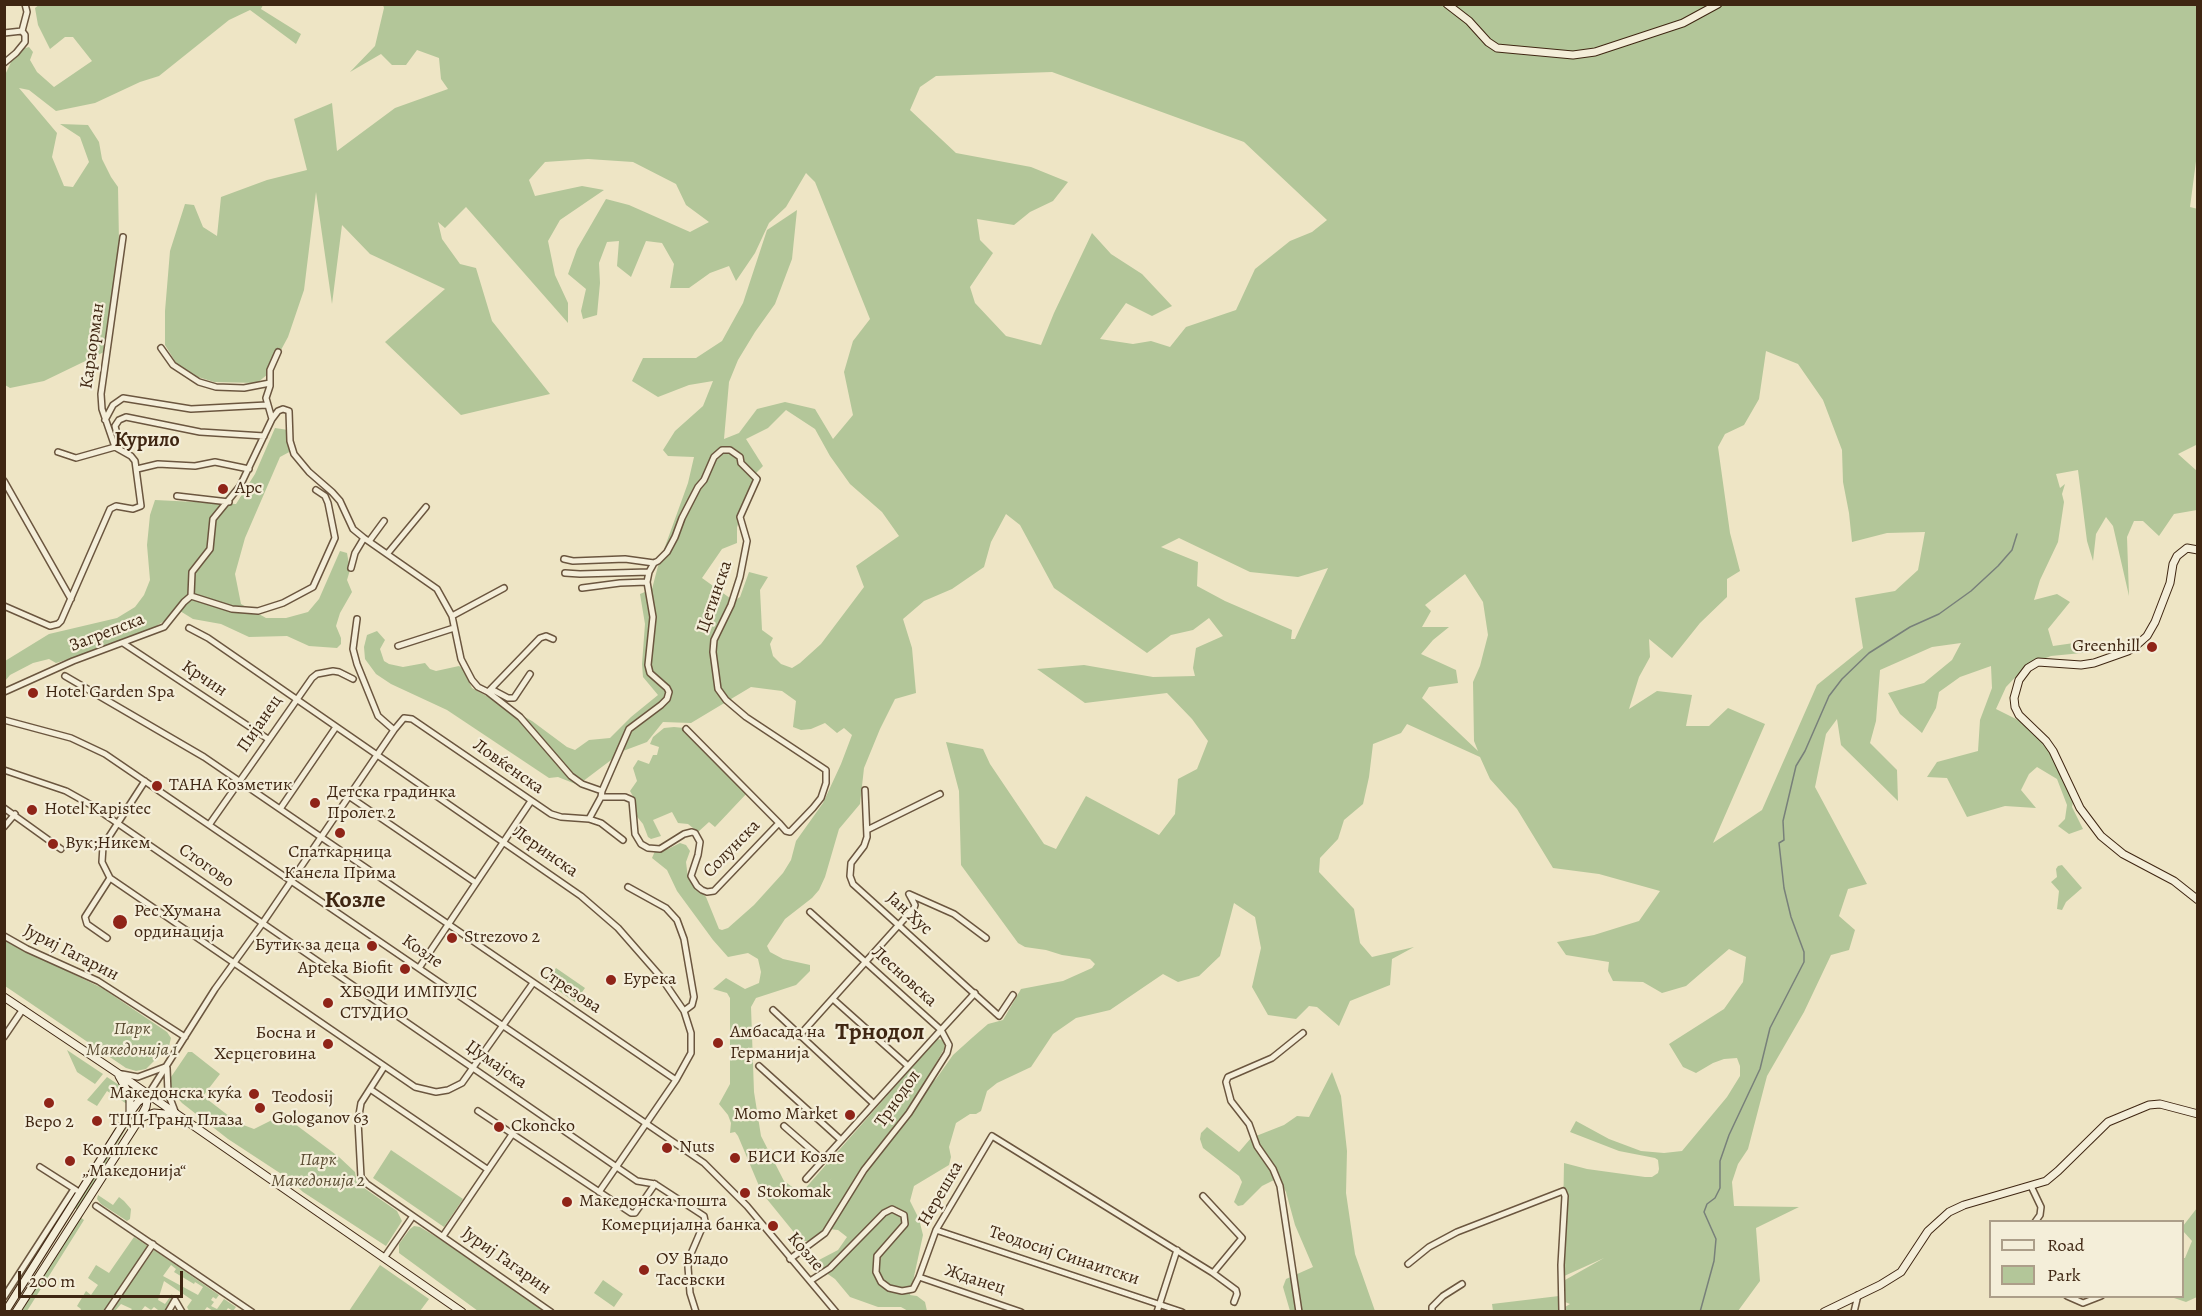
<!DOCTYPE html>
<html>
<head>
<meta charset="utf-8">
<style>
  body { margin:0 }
  #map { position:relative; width:2202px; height:1316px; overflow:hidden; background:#eee5c5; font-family:Alegreya,serif }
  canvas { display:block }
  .frame { position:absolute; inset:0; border:6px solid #3f2612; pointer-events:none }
  .legend { position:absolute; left:1989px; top:1220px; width:195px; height:78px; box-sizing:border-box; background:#f4eed9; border:2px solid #ac9e89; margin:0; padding:8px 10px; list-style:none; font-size:18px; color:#3f2612 }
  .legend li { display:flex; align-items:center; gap:12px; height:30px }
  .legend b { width:30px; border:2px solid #ac9e89 }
  .scale { position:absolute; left:18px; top:1271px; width:165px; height:27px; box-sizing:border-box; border:3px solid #3f2612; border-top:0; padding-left:8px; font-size:18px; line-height:21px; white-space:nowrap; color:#3f2612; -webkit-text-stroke:4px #f4eed9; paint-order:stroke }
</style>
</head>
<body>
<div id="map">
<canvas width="2202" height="1316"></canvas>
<div class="frame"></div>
<ul class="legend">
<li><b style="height:8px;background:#f4eed9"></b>Road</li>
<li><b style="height:16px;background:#b3c699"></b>Park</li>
</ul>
<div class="scale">200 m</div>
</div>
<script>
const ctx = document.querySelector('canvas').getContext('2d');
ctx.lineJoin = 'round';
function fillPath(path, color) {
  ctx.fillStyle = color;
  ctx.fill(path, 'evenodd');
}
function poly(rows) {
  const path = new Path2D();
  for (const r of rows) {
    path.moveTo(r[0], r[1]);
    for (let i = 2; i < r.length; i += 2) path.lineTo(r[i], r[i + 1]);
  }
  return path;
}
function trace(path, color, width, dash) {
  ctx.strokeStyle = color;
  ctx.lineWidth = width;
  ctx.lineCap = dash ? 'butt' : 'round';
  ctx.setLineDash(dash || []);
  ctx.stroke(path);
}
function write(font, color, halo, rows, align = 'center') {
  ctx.font = font + ' Alegreya,serif';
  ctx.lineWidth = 4.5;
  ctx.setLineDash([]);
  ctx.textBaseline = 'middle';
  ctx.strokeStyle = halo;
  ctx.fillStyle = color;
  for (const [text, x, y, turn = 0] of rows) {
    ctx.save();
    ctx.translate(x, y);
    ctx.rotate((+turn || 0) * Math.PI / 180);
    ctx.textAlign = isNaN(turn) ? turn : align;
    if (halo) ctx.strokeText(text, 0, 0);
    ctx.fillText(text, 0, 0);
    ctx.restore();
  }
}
const green = poly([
  [40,4,263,5,261,9,301,34,296,44,250,10,229,20,159,76,140,82,95,103,56,111,29,90,19,88,57,133,52,157,64,186,73,187,89,162,80,137,60,124,88,125,99,142,102,159,111,177,118,187,119,242,104,352,44,381,10,388,5,385,5,75,12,60,22,49,29,47,33,52,30,60,37,72,54,87,92,61,73,37,65,37,50,49,38,25,35,8],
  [383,5,2197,5,2198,146,2190,207,2198,209,2198,444,2178,454,2197,471,2197,510,2174,514,2159,536,2143,521,2134,521,2127,537,2129,596,2113,526,2106,517,2096,534,2093,561,2087,541,2078,470,2056,474,2060,488,2065,484,2062,494,2064,502,2058,542,2040,580,2034,600,2057,594,2070,602,2048,629,2053,646,2088,641,2092,652,2051,656,2027,665,2006,687,1996,709,2026,724,2046,744,2057,763,2073,802,2072,807,2083,829,2069,834,2058,826,2065,819,2067,805,2057,779,2037,767,2029,774,2021,790,2036,808,2005,806,1967,817,1947,778,1927,777,1937,762,1978,751,1980,720,1992,688,1991,666,1960,677,1939,692,1936,708,1922,733,1900,714,1888,693,1924,683,1952,660,1961,643,1932,647,1880,670,1876,721,1870,743,1897,770,1898,801,1841,745,1837,719,1826,734,1815,787,1867,884,1848,889,1839,916,1855,930,1849,950,1831,955,1804,1012,1767,1076,1748,1149,1738,1164,1732,1182,1734,1206,1799,1207,1756,1228,1760,1281,1738,1311,1564,1311,1565,1307,1570,1304,1565,1302,1565,1280,1604,1258,1562,1277,1564,1163,1587,1169,1645,1177,1652,1177,1658,1173,1659,1169,1658,1160,1655,1158,1619,1151,1570,1132,1576,1121,1609,1139,1641,1151,1664,1153,1682,1151,1727,1097,1740,1076,1740,1066,1737,1058,1724,1059,1713,1063,1696,1073,1683,1067,1669,1044,1724,1009,1743,982,1746,957,1729,949,1686,986,1662,993,1643,982,1613,981,1608,971,1609,962,1566,955,1557,942,1594,935,1639,921,1660,891,1599,874,1553,868,1517,809,1490,779,1480,757,1407,724,1401,733,1373,744,1369,777,1363,804,1344,820,1338,839,1320,858,1319,872,1354,909,1360,943,1372,957,1414,947,1392,959,1390,985,1350,1001,1339,1026,1317,1007,1309,1006,1296,1019,1268,1015,1252,987,1261,948,1255,917,1234,903,1220,956,1199,976,1178,982,1163,974,1110,1010,1076,1018,1053,1034,1031,1067,997,1083,987,1091,981,1111,976,1114,970,1114,956,1123,949,1147,951,1157,949,1165,914,1186,910,1201,919,1219,923,1235,910,1295,917,1296,925,1302,927,1311,908,1311,901,1307,878,1307,850,1297,835,1279,816,1266,817,1261,838,1250,847,1237,838,1230,829,1229,810,1241,801,1241,762,1193,738,1136,735,1132,730,1133,731,1123,728,1115,719,1104,730,1084,730,998,727,993,713,989,726,978,745,989,759,983,761,972,758,959,748,953,728,957,713,940,677,891,667,870,652,858,655,851,668,849,680,843,686,845,690,851,686,862,688,878,706,897,719,929,722,930,728,928,754,905,783,873,791,860,796,841,823,803,841,764,852,735,844,728,837,733,825,723,811,729,801,730,793,727,796,701,782,691,751,687,691,723,663,722,647,742,623,751,578,785,558,777,549,778,447,710,391,684,376,674,365,659,364,647,367,635,377,631,385,640,380,649,384,661,389,664,403,667,425,663,430,669,436,671,459,666,463,669,472,688,532,721,567,747,575,750,589,740,610,738,631,717,658,695,643,677,642,664,645,624,640,594,652,589,658,566,688,483,694,457,668,456,663,450,675,431,703,406,713,381,689,385,658,397,632,381,643,358,696,358,722,341,743,303,767,230,797,210,792,259,775,304,755,332,738,360,729,382,724,439,739,433,757,409,785,402,815,409,833,439,853,415,844,372,853,341,870,319,815,182,806,173,786,207,769,223,755,253,736,281,729,266,710,273,689,288,670,288,674,264,662,243,646,241,631,277,617,266,619,241,607,242,599,263,600,283,597,315,583,319,581,311,586,289,568,274,577,249,606,199,629,205,690,232,709,222,686,205,676,184,633,162,588,159,545,162,529,180,535,196,582,186,604,190,560,220,548,241,555,275,568,303,568,323,466,207,445,228,438,222,442,239,460,264,476,268,492,321,550,394,461,415,385,342,445,289,370,254,342,225,332,304,316,192,304,290,288,337,268,374,257,383,214,382,195,376,178,366,165,345,165,311,170,251,185,204,194,205,203,227,217,236,221,197,267,180,307,170,294,119,332,103,337,151,395,108,448,89,441,79,439,58,417,50,406,65,392,65,381,54,350,72,375,46,384,8],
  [1052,72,1244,142,1327,220,1312,232,1290,241,1255,269,1236,310,1186,327,1170,347,1151,341,1133,344,1100,339,1126,303,1152,316,1172,306,1142,274,1111,254,1092,233,1054,313,1041,345,1006,336,975,303,970,287,993,253,980,240,977,219,1014,225,1030,212,1053,201,1068,182,1031,167,956,153,910,110,920,87,936,76],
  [1766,351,1798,364,1823,400,1842,450,1843,482,1849,513,1852,542,1887,533,1925,532,1918,570,1895,591,1855,598,1863,648,1817,685,1762,810,1713,843,1765,724,1728,708,1709,726,1686,726,1692,695,1657,691,1629,709,1639,677,1650,657,1649,639,1672,658,1700,623,1727,597,1727,579,1740,571,1730,533,1718,447,1725,434,1744,425,1759,399],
  [786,410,815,429,830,456,850,484,882,512,899,536,856,566,864,587,821,644,800,663,792,668,781,664,773,656,770,644,773,638,762,630,760,590,768,577,749,572,740,597,734,601,702,578,722,549,737,543,737,527,754,486,754,475,763,466,746,439,768,428],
  [1006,514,1020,525,1054,588,1147,653,1171,635,1193,630,1209,618,1223,636,1196,648,1193,668,1195,676,1153,677,1084,665,1037,669,1085,703,1167,693,1192,719,1208,741,1197,769,1178,779,1175,814,1159,835,1086,796,1056,849,1044,844,990,764,983,749,946,742,959,791,961,865,1018,943,1025,947,1046,950,1062,955,1090,959,1095,964,1092,968,1063,981,1021,989,1003,1020,988,1024,973,1037,953,1055,936,1079,919,1093,944,1049,945,1044,943,1040,937,1039,802,1192,810,1199,832,1178,810,1200,784,1181,761,1136,754,1092,751,1007,756,998,796,985,810,971,810,965,783,959,770,952,767,946,785,919,812,898,819,890,825,877,839,829,860,804,864,768,880,729,895,699,916,693,912,648,903,619,924,601,952,589,984,567,991,542],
  [1179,538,1250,572,1298,577,1328,568,1295,639,1291,639,1292,630,1225,601,1197,586,1198,562,1161,547],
  [1465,574,1483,602,1488,635,1480,666,1473,682,1474,741,1478,751,1422,698,1429,687,1458,683,1456,670,1421,654,1433,640,1449,627,1422,627,1431,611,1425,605],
  [275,428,288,430,293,450,280,457,245,538,235,574,241,604,266,618,286,618,308,612,319,599,340,551,347,553,350,570,347,580,352,592,340,613,336,626,341,638,341,644,337,648,309,646,287,636,249,637,221,624,193,619,180,611,142,635,56,663,49,659,33,663,10,675,5,681,5,661,49,634,117,618,135,607,144,595,150,580,147,545,150,515,155,500,236,504,255,474],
  [674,727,684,728,748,792,715,827,709,822,698,832,688,824,678,823,672,812,653,820,661,836,651,839,648,837,643,824,634,813,634,798,630,791,637,781,633,768,638,760,649,764,653,755,657,755,659,747,650,744,653,737,664,728],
  [2062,865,2082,888,2066,902,2062,910,2057,909,2059,891,2051,882,2057,877,2056,869,2058,866],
  [5,941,102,988,167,1032,171,1038,169,1046,146,1069,136,1071,126,1068,5,986],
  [556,968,585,988,575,1002,546,982],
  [67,1050,103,1074,95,1084,77,1072],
  [188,1052,192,1052,220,1074,203,1096,238,1123,254,1129,280,1116,287,1118,339,1157,355,1172,357,1183,397,1211,402,1221,386,1246,303,1192,289,1179,228,1139,182,1103,173,1093,170,1084,171,1077],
  [1332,1072,1341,1096,1347,1151,1346,1193,1355,1254,1375,1311,1290,1311,1283,1287,1286,1279,1313,1267,1295,1225,1286,1192,1281,1182,1274,1180,1262,1186,1243,1205,1238,1206,1234,1202,1242,1182,1239,1176,1203,1148,1200,1139,1201,1133,1207,1127,1239,1152,1251,1138,1284,1125,1297,1116,1309,1117],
  [107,1077,122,1087,127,1104,107,1091,97,1106,87,1100],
  [137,1110,78,1210,75,1208],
  [391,1150,463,1199,444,1227,373,1178],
  [98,1195,113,1205,119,1197,124,1201,131,1209,130,1219,127,1221,101,1204,97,1199],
  [2197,1208,2197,1297,2186,1302,2171,1297,2182,1296,2183,1258,2185,1258,2192,1241,2183,1231,2183,1226],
  [80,1217,84,1220,27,1311,21,1312],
  [414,1226,420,1227,438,1238,545,1311,478,1311,399,1253,399,1244,410,1229],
  [134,1237,148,1246,147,1249,104,1311,80,1311,81,1309,77,1306,86,1291,91,1295,98,1285,88,1278,96,1265,109,1273],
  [154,1250,219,1295,216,1299,213,1297,211,1300,214,1302,211,1306,217,1309,224,1299,236,1307,233,1311,228,1308,226,1311,213,1311,207,1307,204,1311,189,1311,187,1307,192,1300,164,1281,158,1300,165,1304,172,1294,173,1300,165,1311,157,1311,158,1310,154,1307,151,1310,145,1306,141,1311,130,1311,132,1309,121,1304,115,1311,110,1312],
  [171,1265,176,1269,174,1272,194,1284,195,1282,203,1287,198,1295,163,1276],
  [380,1265,429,1299,420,1311,349,1311],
  [603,1280,623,1294,614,1307,594,1293],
  [1559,1296,1558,1311,1493,1311,1492,1304]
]);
const stream = poly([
  [1700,1312,1714,1261,1716,1239,1704,1212,1707,1204,1715,1198,1720,1188,1720,1161,1729,1135,1760,1069,1770,1028,1804,962,1804,952,1791,917,1784,888,1779,843,1784,840,1783,821,1796,766,1805,751,1829,696,1842,679,1869,653,1910,627,1939,614,1971,591,1998,566,2012,550,2017,534]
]);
const street = poly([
  [4,33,22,31,27,12,25,4],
  [4,63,16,53,25,42,25,35,22,31],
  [161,348,173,365,199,382,216,387,244,388,270,383],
  [272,419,278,411,283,409,289,411,290,441,294,454,309,472,332,492,340,501,353,529,364,538],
  [105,420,113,405,123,398,191,409,267,405],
  [58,452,76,458,115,447,119,442,115,426,119,420,126,417,200,432,264,436],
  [137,469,158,464,195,466,215,462,249,469],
  [4,481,71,599],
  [177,496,229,502],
  [370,540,384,521],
  [388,553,426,507],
  [564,559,573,561,625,559,654,563,658,561,667,552,675,537,682,518,698,487,704,480,714,457,722,450,730,450,740,457,741,463,757,479,740,517,747,541,740,577,731,605,714,640,713,652,718,689,726,700,746,717,826,770,826,783,821,798,813,808,790,832,786,831,779,823],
  [351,568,355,553,364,538,437,589,452,616,461,659,472,680,478,687,488,692,520,717,571,776,582,784,602,791],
  [565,573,580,574,649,572,654,563],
  [582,588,620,583,647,582,649,572],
  [191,596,232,609,258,611,283,603,313,587,335,538,328,503,325,496,316,490],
  [4,606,50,626,58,624,61,621,110,509,116,506,133,509,141,506,135,461,131,456,115,447,102,409,101,394,123,237],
  [452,616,504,588],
  [357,619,353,649,357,664,378,716,394,730],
  [189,628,208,638,581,896,618,928,660,976,684,1011,691,1033,691,1053,676,1080,599,1192],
  [123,643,268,739],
  [398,646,454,628],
  [65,676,204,757,676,1080],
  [491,689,508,698,514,698,530,674],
  [4,692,73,661,164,627,184,602,191,596,192,572,210,549,213,519,240,486,272,419,266,398,270,386,270,370,278,352],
  [488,692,540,638,546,636,553,639],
  [4,720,71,738,105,754,704,1163,747,1206,836,1312],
  [4,770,66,791,91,805,637,1181,655,1184],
  [145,781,103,846,102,862,110,878,415,1087,436,1092,448,1090,462,1083,533,983],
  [865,790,867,837,864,846,851,863,850,876,853,884,999,1016,1013,995],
  [350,797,476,883],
  [601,797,625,797,632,800,635,834,641,844,648,848,660,849,684,834,692,832,695,833,700,842,698,855,691,876,697,886,702,890,707,892,714,891,779,823,686,729],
  [4,808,61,849],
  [280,809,336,727],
  [589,819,601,823,623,840],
  [209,825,312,678,317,674,333,671,339,672,353,679],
  [4,827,15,814],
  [867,830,940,794],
  [628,887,666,908,677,920,684,939,694,997,692,1005,684,1011],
  [810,912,941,1030,975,993],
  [4,936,27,949,98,981,185,1037],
  [107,938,87,924,85,917,110,878],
  [419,968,531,801],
  [833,999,908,1066],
  [773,1010,874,1104],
  [799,1036,914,908,915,905,909,894,954,914,986,938],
  [4,1037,23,1009],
  [759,1066,841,1140],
  [384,1067,361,1103,358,1121,361,1177,367,1184,551,1312],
  [167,1068,168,1093,176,1114],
  [122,1074,138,1077,165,1067],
  [370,1089,487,1169],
  [148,1095,215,989,262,924,394,730,404,718,412,719,551,814,561,817,589,819,601,797,602,791,629,729,661,705,667,699,669,692,667,688,650,673,648,665,653,617,647,582],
  [478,1111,631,1213,635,1213,655,1184],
  [784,1126,823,1160],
  [40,1167,76,1190],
  [655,1184,704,1216,705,1221,690,1256,688,1267,690,1293,696,1312],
  [2031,1186,2041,1207,2040,1215,2035,1222],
  [1203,1196,1242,1238,1213,1273],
  [96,1206,252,1312],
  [936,1230,1182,1312],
  [443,1236,513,1133],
  [384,1258,413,1216],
  [790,1259,825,1233,864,1170,909,1113,947,1053,949,1045,941,1030,806,1179],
  [1408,1264,1429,1247,1457,1232,1563,1191,1565,1196,1561,1265,1562,1312],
  [919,1277,1021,1312],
  [810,1281,830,1268,884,1213,892,1209,904,1215,905,1224,877,1256,876,1272,881,1282,889,1288,902,1291,913,1289,919,1277,936,1230,992,1136,1213,1273,1236,1290,1237,1294,1234,1302],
  [2067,1296,2083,1303,2101,1296],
  [4,1297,74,1189],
  [107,1312,153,1244],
  [168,1312,175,1300,182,1312],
  [1157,1312,1177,1250],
  [1299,1312,1280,1186,1273,1169,1257,1146,1249,1124,1231,1101,1226,1082,1228,1077,1272,1058,1303,1033],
  [1432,1312,1432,1307,1443,1296,1462,1284],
  [1854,1312,1858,1295]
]);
const secondary = poly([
  [1447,4,1469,21,1488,42,1497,48,1573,55,1595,52,1683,23,1718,4],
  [2198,550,2187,548,2177,556,2173,564,2170,583,2155,622,2147,636,2138,644,2128,651,2094,663,2081,665,2038,662,2028,668,2019,680,2014,698,2015,707,2019,715,2046,741,2053,751,2080,808,2101,836,2123,854,2174,881,2198,900],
  [4,997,116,1072,462,1312],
  [119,1076,130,1096,130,1113],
  [140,1118,154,1113,175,1115],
  [5,1312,130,1113,138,1102,148,1095],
  [16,1312,140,1118,146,1107,148,1095],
  [1824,1312,1880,1285,1901,1272,1928,1231,1949,1212,1964,1205,2046,1181,2058,1171,2108,1122,2149,1105,2160,1104,2198,1114]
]);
const markers = [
  [223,489,6,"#8f2418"],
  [2152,647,6,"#8f2418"],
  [33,693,6,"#8f2418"],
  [157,786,6,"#8f2418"],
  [315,803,6,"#8f2418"],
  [32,810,6,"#8f2418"],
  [340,833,6,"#8f2418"],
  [53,844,6,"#8f2418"],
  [120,922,8,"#8f2418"],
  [452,938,6,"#8f2418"],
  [372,946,6,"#8f2418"],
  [405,969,6,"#8f2418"],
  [611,980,6,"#8f2418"],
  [328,1003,6,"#8f2418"],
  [718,1043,6,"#8f2418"],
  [328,1044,6,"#8f2418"],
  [254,1094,6,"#8f2418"],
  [49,1103,6,"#8f2418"],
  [260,1108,6,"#8f2418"],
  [850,1115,6,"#8f2418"],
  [97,1121,6,"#8f2418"],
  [499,1127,6,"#8f2418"],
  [667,1148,6,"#8f2418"],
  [735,1158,6,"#8f2418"],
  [70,1161,6,"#8f2418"],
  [745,1193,6,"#8f2418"],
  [567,1202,6,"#8f2418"],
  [773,1226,6,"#8f2418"],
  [644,1270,6,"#8f2418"]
];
const streetNames = [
  ["Караорман",93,346,-82],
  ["Цетинска",715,597,-71],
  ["Загрепска",107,633,-21],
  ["Крчин",204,679,34],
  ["Пијанец",260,724,-56],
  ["Ловќенска",508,767,35],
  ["Солунска",732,849,-46],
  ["Леринска",545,852,35],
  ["Стогово",206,866,35],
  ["Јан Хус",909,914,42],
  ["Козле",422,952,35],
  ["Јуриј Гагарин",71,953,27],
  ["Лесновска",904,977,42],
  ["Стрезова",570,990,34],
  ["Џумајска",496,1065,35],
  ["Трнодол",898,1099,-55],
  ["Нерешка",941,1194,-60],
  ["Козле",805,1252,49],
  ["Теодосиј Синаитски",1064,1256,18],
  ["Јуриј Гагарин",506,1261,35],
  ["Жданец",975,1280,18]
];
const poiNames = [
  ["Арс",235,489],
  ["Greenhill",2140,647,"right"],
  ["Hotel Garden Spa",45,693],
  ["ТАНА Козметик",169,786],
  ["Детска градинка",327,793],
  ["Пролет 2",327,814],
  ["Hotel Kapistec",44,810],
  ["Вук;Никем",65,844],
  ["Спаткарница",340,853,"center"],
  ["Канела Прима",340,874,"center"],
  ["Рес Хумана",134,912],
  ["ординација",134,933],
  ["Strezovo 2",464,938],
  ["Бутик за деца",360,946,"right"],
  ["Apteka Biofit",393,969,"right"],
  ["Еурека",623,980],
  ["ХБОДИ ИМПУЛС",340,993],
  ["СТУДИО",340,1014],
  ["Амбасада на",730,1033],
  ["Германија",730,1054],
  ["Босна и",316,1034,"right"],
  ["Херцеговина",316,1055,"right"],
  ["Македонска куќа",242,1094,"right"],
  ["Teodosij",272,1098],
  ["Gologanov 63",272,1119],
  ["Momo Market",838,1115,"right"],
  ["ТЦЦ Гранд Плаза",109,1121],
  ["Веро 2",49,1123,"center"],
  ["Ckoncko",511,1127],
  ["Nuts",679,1148],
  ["Комплекс",82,1151],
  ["„Македонија“",82,1172],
  ["БИСИ Козле",747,1158],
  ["Stokomak",757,1193],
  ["Македонска пошта",579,1202],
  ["Комерцијална банка",761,1226,"right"],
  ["ОУ Владо",656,1260],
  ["Тасевски",656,1281]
];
const parkNames = [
  ["Парк",132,1030],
  ["Македонија 1",132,1051],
  ["Парк",318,1161],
  ["Македонија 2",318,1182]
];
const neighbourhoodNames = [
  ["Курило",147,441]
];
const districtNames = [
  ["Козле",355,901],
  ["Трнодол",880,1033]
];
fillPath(green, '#b3c699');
trace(stream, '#78807a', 1.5);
trace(street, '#6b563f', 8);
trace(secondary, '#3f2612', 9);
trace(street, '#f4eed9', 5);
trace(secondary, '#f4eed9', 7);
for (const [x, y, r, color] of markers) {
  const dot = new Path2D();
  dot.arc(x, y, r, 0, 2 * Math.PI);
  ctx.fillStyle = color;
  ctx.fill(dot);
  trace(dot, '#f4eed9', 2);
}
write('18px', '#3f2612', '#f4eed9', streetNames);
write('18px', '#3f2612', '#f4eed9', poiNames, 'left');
write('italic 18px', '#5c4e34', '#f4eed9', parkNames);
write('bold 20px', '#3f2612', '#f4eed9', neighbourhoodNames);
write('bold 24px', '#3f2612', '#f4eed9', districtNames);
</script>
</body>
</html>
